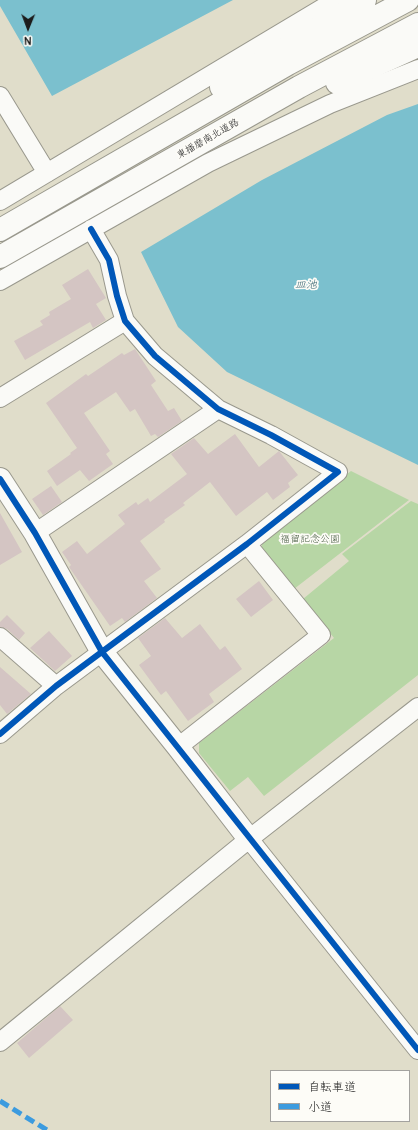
<!DOCTYPE html>
<html>
<head>
<meta charset="utf-8">
<style>
  body { margin:0 }
  #map { position:relative; width:418px; height:1130px; overflow:hidden; background:#e0ddca; font-family:Pangolin,"Klee One",sans-serif }
  canvas { display:block }
  .legend { position:absolute; left:270px; top:1070px; width:140px; height:52px; box-sizing:border-box; background:#fdfcf7; border:1px solid #a3a29f; margin:0; padding:5px 7px; list-style:none; font-size:12px; color:#1c1c1c }
  .legend li { display:flex; align-items:center; gap:8px; height:20px }
  .legend b { width:20px; border:1px solid #a3a29f }
  .north { position:absolute; left:8px; top:8px; width:40px; height:40px; -webkit-text-stroke:3px #fdfcf7; paint-order:stroke; rotate:181deg; font-size:11px; font-weight:700; line-height:16px; text-align:center; color:#1c1c1c }
  .north::after { content:''; display:block; margin:auto; width:14px; height:18px; background:#1c1c1c; clip-path:polygon(50% 0,100% 100%,50% 72%,0 100%) }
</style>
</head>
<body>
<div id="map">
<canvas width="418" height="1130"></canvas>
<ul class="legend">
<li><b style="height:5px;background:#0057b8"></b>自転車道</li>
<li><b style="height:5px;background:#3c9bdf"></b>小道</li>
</ul>
<div class="north">N</div>
</div>
<script>
const ctx = document.querySelector('canvas').getContext('2d');
ctx.lineJoin = 'round';
function fillPath(path, color) {
  ctx.fillStyle = color;
  ctx.fill(path, 'evenodd');
}
function poly(rows) {
  const path = new Path2D();
  for (const r of rows) {
    path.moveTo(r[0], r[1]);
    for (let i = 2; i < r.length; i += 2) path.lineTo(r[i], r[i + 1]);
  }
  return path;
}
function trace(path, color, width, dash) {
  ctx.strokeStyle = color;
  ctx.lineWidth = width;
  ctx.lineCap = dash ? 'butt' : 'round';
  ctx.setLineDash(dash || []);
  ctx.stroke(path);
}
function write(font, color, halo, rows, align = 'center') {
  ctx.font = font + ' Pangolin,"Klee One",sans-serif';
  ctx.lineWidth = 3.5;
  ctx.setLineDash([]);
  ctx.textBaseline = 'middle';
  ctx.strokeStyle = halo;
  ctx.fillStyle = color;
  for (const [text, x, y, turn = 0] of rows) {
    ctx.save();
    ctx.translate(x, y);
    ctx.rotate((+turn || 0) * Math.PI / 180);
    ctx.textAlign = isNaN(turn) ? turn : align;
    if (halo) ctx.strokeText(text, 0, 0);
    ctx.fillText(text, 0, 0);
    ctx.restore();
  }
}
const green = poly([
  [351,471,409,500,294,589,262,551,262,539],
  [411,501,418,504,418,675,264,796,248,777,230,791,199,753,199,743,334,638,303,599,349,561,342,554]
]);
const water = poly([
  [0,0,233,0,52,96,0,6],
  [418,104,418,465,227,372,178,327,141,252,262,180,387,115]
]);
const building = poly([
  [88,269,106,298,96,304,106,320,93,328,90,322,25,360,14,341,43,325,40,321,50,315,49,312,71,299,62,285],
  [135,349,156,381,151,385,168,411,174,408,182,421,158,437,155,434,151,436,135,409,130,412,116,392,84,413,110,451,106,454,113,464,89,481,80,470,57,486,47,471,71,454,70,453,77,448,46,403,86,374,88,376,122,353,124,355],
  [235,434,259,467,279,451,298,475,288,483,290,487,273,500,267,492,236,516,210,482,183,503,185,505,164,520,165,522,140,541,161,569,144,581,157,598,125,622,122,618,110,626,69,567,71,565,62,552,77,541,87,554,125,524,118,515,136,502,138,505,148,498,150,502,187,474,171,454,194,438,208,454],
  [51,486,62,502,43,515,32,499],
  [0,513,22,552,0,565],
  [259,581,273,600,251,617,236,599],
  [7,615,25,633,19,640,7,629,0,627,0,622],
  [165,618,182,638,200,624,220,650,225,646,242,669,209,694,214,702,188,721,166,691,161,695,139,665,151,656,138,638],
  [49,631,72,656,55,671,30,648],
  [0,667,31,694,7,714,0,705],
  [60,1006,73,1020,29,1058,17,1043]
]);
const street = poly([
  [0,96,47,173],
  [0,201,336,0],
  [0,281,208,163,330,104,418,69],
  [0,398,125,321],
  [35,533,218,409],
  [0,637,56,686],
  [0,734,56,686,247,544,338,472,271,435,218,409,155,356,125,321,117,296,109,260,91,229],
  [178,747,321,635,247,544],
  [249,839,418,1050],
  [0,1042,249,839,418,707]
]);
const secondary = poly([
  [0,479,35,533,102,652,178,747,249,839]
]);
const highway = poly([
  [337,83,418,46],
  [221,87,365,0],
  [0,230,288,64,408,0],
  [0,257,299,87,418,24]
]);
const quiet = poly([
  [0,1101,47,1130]
]);
const cycleway = poly([
  [0,479,35,533,102,652,418,1050],
  [0,734,56,686,247,544,338,472,271,435,218,409,155,356,125,321,117,296,109,260,91,229]
]);
const streetNames = [
  ["東播磨南北道路",208,139,-30]
];
const parkNames = [
  ["福留記念公園",310,539]
];
const waterNames = [
  ["皿池",306,285]
];
fillPath(green, '#b7d6a5');
fillPath(water, '#7bc0ce');
fillPath(building, '#d4c5c3');
trace(street, '#99988d', 20);
trace(secondary, '#99988d', 24);
trace(highway, '#99988d', 24);
trace(street, '#fafaf7', 18);
trace(secondary, '#fafaf7', 22);
trace(highway, '#fafaf7', 22);
trace(quiet, '#3c9bdf', 5, [10, 5]);
trace(cycleway, '#0057b8', 6);
write('10px', '#1c1c1c', '#fdfcf7', streetNames);
write('10px', '#465b41', '#fdfcf7', parkNames);
write('italic 11px', '#33606d', '#fdfcf7', waterNames);
</script>
</body>
</html>
